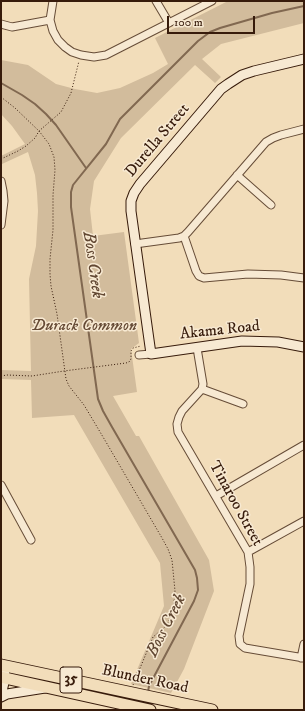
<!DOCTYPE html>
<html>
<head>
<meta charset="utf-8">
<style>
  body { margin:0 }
  #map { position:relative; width:305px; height:711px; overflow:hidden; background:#f2ddba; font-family:"IM FELL DW Pica",serif }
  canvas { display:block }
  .frame { position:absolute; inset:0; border:2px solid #371b0b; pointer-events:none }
  .scale { position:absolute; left:167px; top:16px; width:88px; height:18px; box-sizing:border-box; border:2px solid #371b0b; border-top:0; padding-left:5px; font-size:12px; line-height:14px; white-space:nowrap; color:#371b0b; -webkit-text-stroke:3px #f7e9d2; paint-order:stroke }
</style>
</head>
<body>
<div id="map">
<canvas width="305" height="711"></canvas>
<div class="frame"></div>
<div class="scale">100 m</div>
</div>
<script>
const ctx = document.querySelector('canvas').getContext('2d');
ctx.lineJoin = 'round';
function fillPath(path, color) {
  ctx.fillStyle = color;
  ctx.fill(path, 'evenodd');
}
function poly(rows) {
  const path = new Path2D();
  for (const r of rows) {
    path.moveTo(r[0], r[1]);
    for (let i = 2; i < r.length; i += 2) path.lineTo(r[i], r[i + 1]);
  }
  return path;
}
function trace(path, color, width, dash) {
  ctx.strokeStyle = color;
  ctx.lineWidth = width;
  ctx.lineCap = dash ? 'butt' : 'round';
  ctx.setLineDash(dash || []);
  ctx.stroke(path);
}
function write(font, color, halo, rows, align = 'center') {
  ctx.font = font + ' "IM FELL DW Pica",serif';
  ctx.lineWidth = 3;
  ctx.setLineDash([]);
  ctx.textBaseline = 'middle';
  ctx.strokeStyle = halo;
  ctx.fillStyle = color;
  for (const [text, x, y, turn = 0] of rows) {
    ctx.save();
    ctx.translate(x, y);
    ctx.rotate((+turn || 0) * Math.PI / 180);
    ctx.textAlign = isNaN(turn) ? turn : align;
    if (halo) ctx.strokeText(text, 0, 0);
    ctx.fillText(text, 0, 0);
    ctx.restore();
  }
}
const green = poly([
  [228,1,304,1,304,23,221,44,202,59,221,77,215,83,195,65,121,138,94,181,90,209,93,236,124,232,139,343,131,349,137,392,113,396,136,436,139,436,209,560,214,591,184,669,171,693,131,684,164,606,160,563,74,415,32,418,31,380,1,379,1,370,31,371,29,279,36,246,38,211,37,193,35,175,28,152,2,164,1,163,1,156,25,144,12,126,1,114,1,60,28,65,56,84,75,89,97,93,120,88,153,73,168,64,155,38]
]);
const stream = poly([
  [1,83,22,95,35,104,46,114,56,125,86,168],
  [148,692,149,686,194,601,198,590,197,578,195,570,112,427,103,411,98,399,71,207,71,192,73,185,77,180,106,144,120,119,198,41,210,32,220,28,272,13,304,6]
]);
const path = poly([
  [1,97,15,108,39,131,49,144,54,157,55,170,53,195,53,230,50,259,50,274,51,286,57,314,66,379,69,386,84,405,106,442,162,538,168,549,172,560,175,591,174,602,169,621,165,627,153,637,133,685],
  [1,159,18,151,26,146,35,138,39,131,61,112,71,93,79,61],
  [1,376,7,375,32,376,64,371,126,363,129,362,131,359,131,351,133,348,141,346]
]);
const street = poly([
  [53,1,50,20,53,31,58,40,65,47,72,52,81,55,94,57,106,55,212,1],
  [156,1,169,23],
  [1,24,12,27,50,20],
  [237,175,271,205],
  [1,181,3,191,4,201,1,225],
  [184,236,196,271,199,276,204,278,248,274,281,275,304,278],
  [135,244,179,238,184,236,188,232,266,142,273,138,281,135,304,129],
  [197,348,203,384,202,389,182,411,179,417,177,424,178,432,248,552,250,567,250,584,239,636,240,644,245,648,304,658],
  [139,355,151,354],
  [202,389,243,404],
  [1,485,31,540],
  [216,496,304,445],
  [248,552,304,521],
  [301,658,304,644]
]);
const secondary = poly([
  [304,59,254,71,242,75,228,84,221,89,140,184,134,193,131,201,131,211,151,354,242,341,278,342,304,347],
  [1,693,3,687,5,678,4,666],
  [1,697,7,694,45,688]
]);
const primary = poly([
  [1,665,212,710],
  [1,677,150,710]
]);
const shields = [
  [71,680,22]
];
const shieldNames = [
  ["35",71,680]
];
const streetNames = [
  ["Durella Street",158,141,-50],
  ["Akama Road",220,331,-6],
  ["Tinaroo Street",235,504,61],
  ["Blunder Road",145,680,12]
];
const parkNames = [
  ["Durack Common",84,327]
];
const waterNames = [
  ["Boss Creek",92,265,82],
  ["Boss Creek",167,626,-63]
];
fillPath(green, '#d2bc9c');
trace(stream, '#816850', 2);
trace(street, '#664c37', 9);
trace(secondary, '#371b0b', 11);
trace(primary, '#371b0b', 13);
trace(path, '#371b0b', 1, [1, 2]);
trace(street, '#f7e9d2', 7);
trace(secondary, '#f7e9d2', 9);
trace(primary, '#f2ddba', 11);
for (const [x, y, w] of shields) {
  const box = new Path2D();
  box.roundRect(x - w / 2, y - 13, w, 26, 3);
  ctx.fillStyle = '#f7e9d2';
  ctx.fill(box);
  trace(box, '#371b0b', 1);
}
write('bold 15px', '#371b0b', null, shieldNames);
write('16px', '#371b0b', '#f7e9d2', streetNames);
write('italic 16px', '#664b36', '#f7e9d2', parkNames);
write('italic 17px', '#624833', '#f7e9d2', waterNames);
</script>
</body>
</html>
